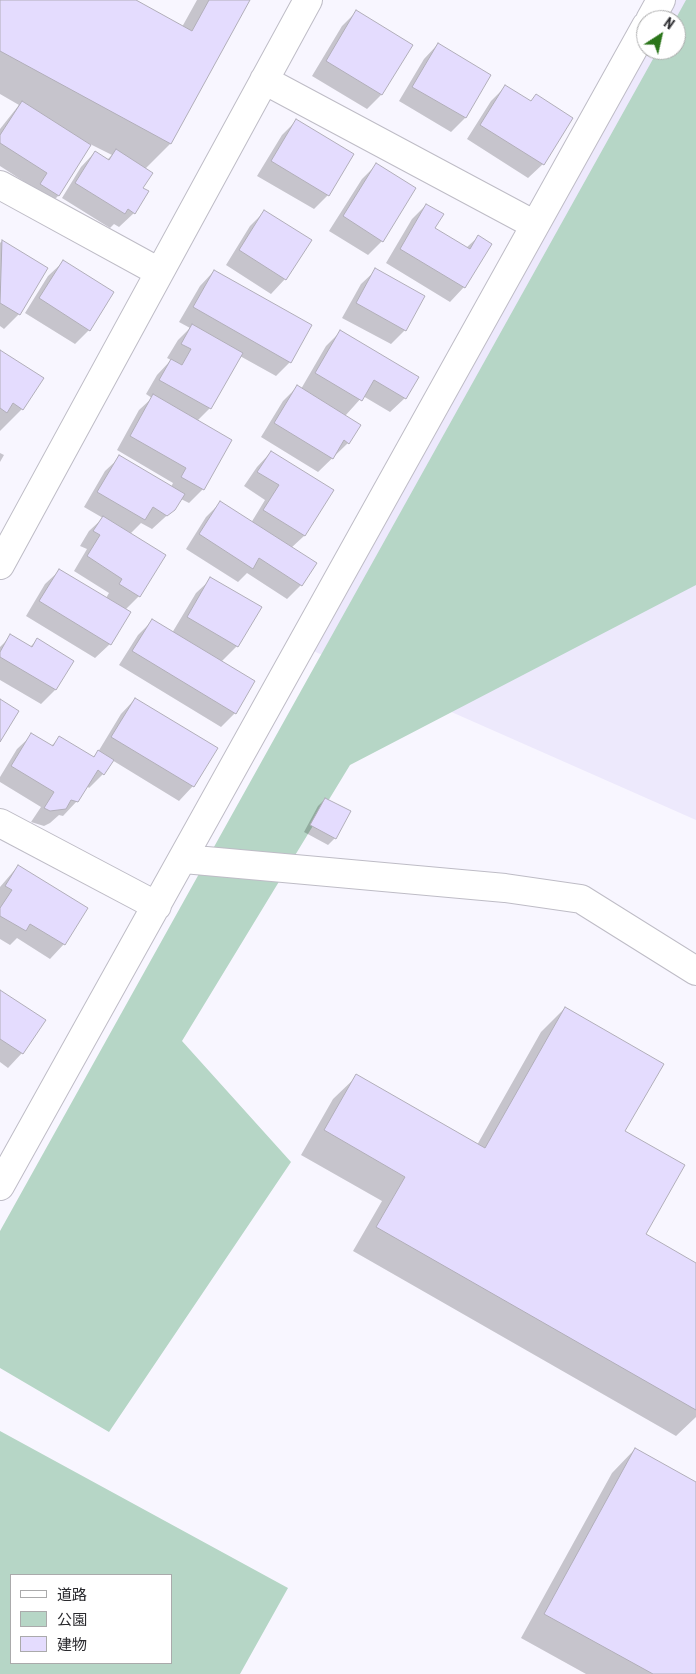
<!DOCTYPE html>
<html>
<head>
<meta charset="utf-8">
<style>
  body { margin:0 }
  #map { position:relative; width:696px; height:1674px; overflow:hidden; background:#f8f6ff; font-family:"Roboto Condensed","Noto Sans JP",sans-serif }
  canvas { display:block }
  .legend { position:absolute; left:10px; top:1574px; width:162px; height:90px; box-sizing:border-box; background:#fff; border:1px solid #aaaaab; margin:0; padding:6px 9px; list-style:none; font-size:15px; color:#2a2a2e }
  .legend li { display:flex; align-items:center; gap:10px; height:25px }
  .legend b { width:25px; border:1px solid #aaaaab }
  .north { position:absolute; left:636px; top:10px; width:50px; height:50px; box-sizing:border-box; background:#fff; border:1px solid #aaaaab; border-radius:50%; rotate:35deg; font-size:14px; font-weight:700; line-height:20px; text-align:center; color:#2a2a2e }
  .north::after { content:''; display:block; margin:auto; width:18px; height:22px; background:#2b751a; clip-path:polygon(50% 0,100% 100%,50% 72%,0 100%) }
</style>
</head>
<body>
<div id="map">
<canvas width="696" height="1674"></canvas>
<ul class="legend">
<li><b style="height:6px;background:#fff"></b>道路</li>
<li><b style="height:14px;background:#b6d6c6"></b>公園</li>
<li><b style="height:14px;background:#e4dcfe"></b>建物</li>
</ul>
<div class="north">N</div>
</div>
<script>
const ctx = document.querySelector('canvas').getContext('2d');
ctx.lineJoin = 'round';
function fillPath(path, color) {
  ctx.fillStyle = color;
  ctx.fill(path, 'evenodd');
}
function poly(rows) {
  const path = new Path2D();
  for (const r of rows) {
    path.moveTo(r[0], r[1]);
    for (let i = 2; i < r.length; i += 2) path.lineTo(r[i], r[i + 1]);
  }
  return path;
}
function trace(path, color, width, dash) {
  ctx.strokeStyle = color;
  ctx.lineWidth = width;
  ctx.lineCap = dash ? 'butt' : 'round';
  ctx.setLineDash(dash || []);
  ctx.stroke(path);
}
const built = poly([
  [675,0,696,0,696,820,302,646,646,50,676,50,676,20,663,20]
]);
const green = poly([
  [686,0,696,0,696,585,350,765,182,1041,291,1162,109,1432,0,1368,0,1231,658,50,676,50,675,20],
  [0,1431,288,1588,240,1674,0,1674],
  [11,1575,171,1575,171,1663,11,1663]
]);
const shadow = poly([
  [0,0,133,0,182,27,197,0,249,0,170,144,145,169,134,213,119,227,114,224,110,228,62,198,81,167,95,152,107,160,112,155,90,144,58,196,44,210,27,199,34,188,0,166,0,129,19,105,0,94],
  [356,12,411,46,381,95,367,109,312,76,342,26],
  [438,44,490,75,465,118,451,132,399,101,424,59],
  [505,87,530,102,536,96,543,164,528,178,467,139,491,101],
  [296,121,328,195,314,209,257,176,282,135],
  [376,165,382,241,368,255,329,231,362,179],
  [426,205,433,229,466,248,478,237,464,287,450,302,386,263,412,219],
  [264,212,285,279,271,294,226,265,250,226],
  [2,241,47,268,19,314,4,329,0,326,0,243],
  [63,262,89,330,75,344,25,313,48,276],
  [376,270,405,330,391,344,342,318,361,284],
  [214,271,290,362,276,376,240,356,210,408,197,421,203,489,189,503,181,499,174,509,152,529,141,523,130,534,139,596,125,610,110,644,95,658,26,616,45,584,60,570,106,598,109,593,74,571,87,549,80,546,89,531,103,518,84,507,105,471,120,457,171,487,173,483,117,450,139,410,152,398,146,394,157,375,171,360,167,358,178,340,190,328,179,322,200,286],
  [340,332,405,398,390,412,363,396,345,416,348,443,318,472,261,437,283,401,297,387,301,389,326,346],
  [0,351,22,409,0,431],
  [271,452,332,490,304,536,291,548,301,585,287,599,247,573,238,582,186,549,206,517,220,503,251,523,265,500,244,486,257,467],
  [0,453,4,455,0,462],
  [211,579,260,607,237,646,221,662,235,713,221,727,119,665,138,635,152,621,172,633,196,593],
  [11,636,30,647,37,640,56,689,41,704,0,680,0,647],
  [135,699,216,749,193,786,179,801,112,760,103,774,89,788,87,786,77,801,63,816,59,815,50,823,44,826,31,822,41,807,0,782,0,777,17,749,32,735,51,746,60,738,92,758,98,752,121,714],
  [325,799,335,838,328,845,304,832,318,806],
  [18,866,64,944,50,959,17,938,10,945,0,939,0,887],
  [0,992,22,1053,8,1068,0,1062],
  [565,1008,624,1132,644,1235,696,1265,696,1417,676,1436,353,1251,382,1201,301,1155,333,1099,357,1076,477,1145,541,1032],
  [635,1449,696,1483,696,1674,586,1674,521,1638,612,1473]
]);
const building = poly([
  [0,0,136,0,192,31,209,0,250,0,171,144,0,51,0,0],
  [356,10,413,45,382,95,326,61,356,10],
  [438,43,491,75,466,118,412,87,438,43],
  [505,85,531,101,536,94,573,118,544,165,480,125,505,85],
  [22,101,91,145,59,196,40,184,47,173,0,143,0,135,22,101],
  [296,119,354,154,329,196,271,161,296,119],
  [116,149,153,173,143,188,149,191,135,214,128,209,125,214,75,183,95,151,109,160,116,149],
  [376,163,416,188,383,242,343,216,376,163],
  [426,204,444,214,435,228,470,249,478,235,492,244,465,288,400,249,426,204],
  [264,210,312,240,286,280,239,250,264,210],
  [2,240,48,268,20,315,0,303,2,240],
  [63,260,114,292,90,331,39,298,63,260],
  [375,268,425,296,406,331,356,303,375,268],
  [214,270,312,325,291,363,193,307,214,270],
  [192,324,243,353,211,409,159,380,171,359,182,365,191,349,181,344,192,324],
  [340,330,419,377,406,399,374,380,362,401,315,373,340,330],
  [0,350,44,378,23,410,13,403,7,413,0,408,0,350],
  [297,385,361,425,349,444,344,440,333,459,274,423,297,385],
  [153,394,232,440,204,490,181,477,186,468,130,436,153,394],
  [271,451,334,490,305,536,263,510,279,485,257,472,271,451],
  [119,455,185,494,175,510,167,516,153,507,145,520,97,492,119,455],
  [220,501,317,563,302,586,259,558,253,569,199,534,220,501],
  [103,516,166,555,140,597,119,584,122,579,87,556,100,535,93,531,103,516],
  [59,569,131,612,111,645,39,601,59,569],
  [210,577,262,607,238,647,187,617,210,577],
  [152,619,255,681,236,714,132,651,152,619],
  [10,634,32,647,37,638,74,661,56,690,0,657,0,652,10,634],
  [135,698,218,748,194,787,111,737,135,698],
  [0,699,19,711,0,742,0,699],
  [31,733,53,746,59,736,94,757,98,750,114,760,104,775,98,770,78,802,71,800,66,809,50,811,44,808,54,792,11,766,31,733],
  [325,798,351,811,336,839,310,825,325,798],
  [18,865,88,908,65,945,30,924,26,931,0,916,0,908,12,890,5,886,18,865],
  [0,990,46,1020,23,1054,0,1039,0,990],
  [565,1007,664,1064,625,1131,685,1165,646,1234,696,1263,696,1410,376,1227,405,1177,324,1130,356,1074,485,1148,565,1007],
  [635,1448,696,1482,696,1674,653,1674,544,1614,635,1448]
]);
const minor = poly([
  [650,20,661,0],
  [264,80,535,225],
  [0,185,159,272],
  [0,565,308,0],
  [0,823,157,906],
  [184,859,505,888,581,899,696,971],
  [0,1186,646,26]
]);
fillPath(built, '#ede9fc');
fillPath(green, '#b6d6c6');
fillPath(shadow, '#0003');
fillPath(building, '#e4dcfe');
trace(building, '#b1aeb9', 1);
trace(minor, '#bebcc6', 30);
trace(minor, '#fff', 28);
</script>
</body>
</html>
